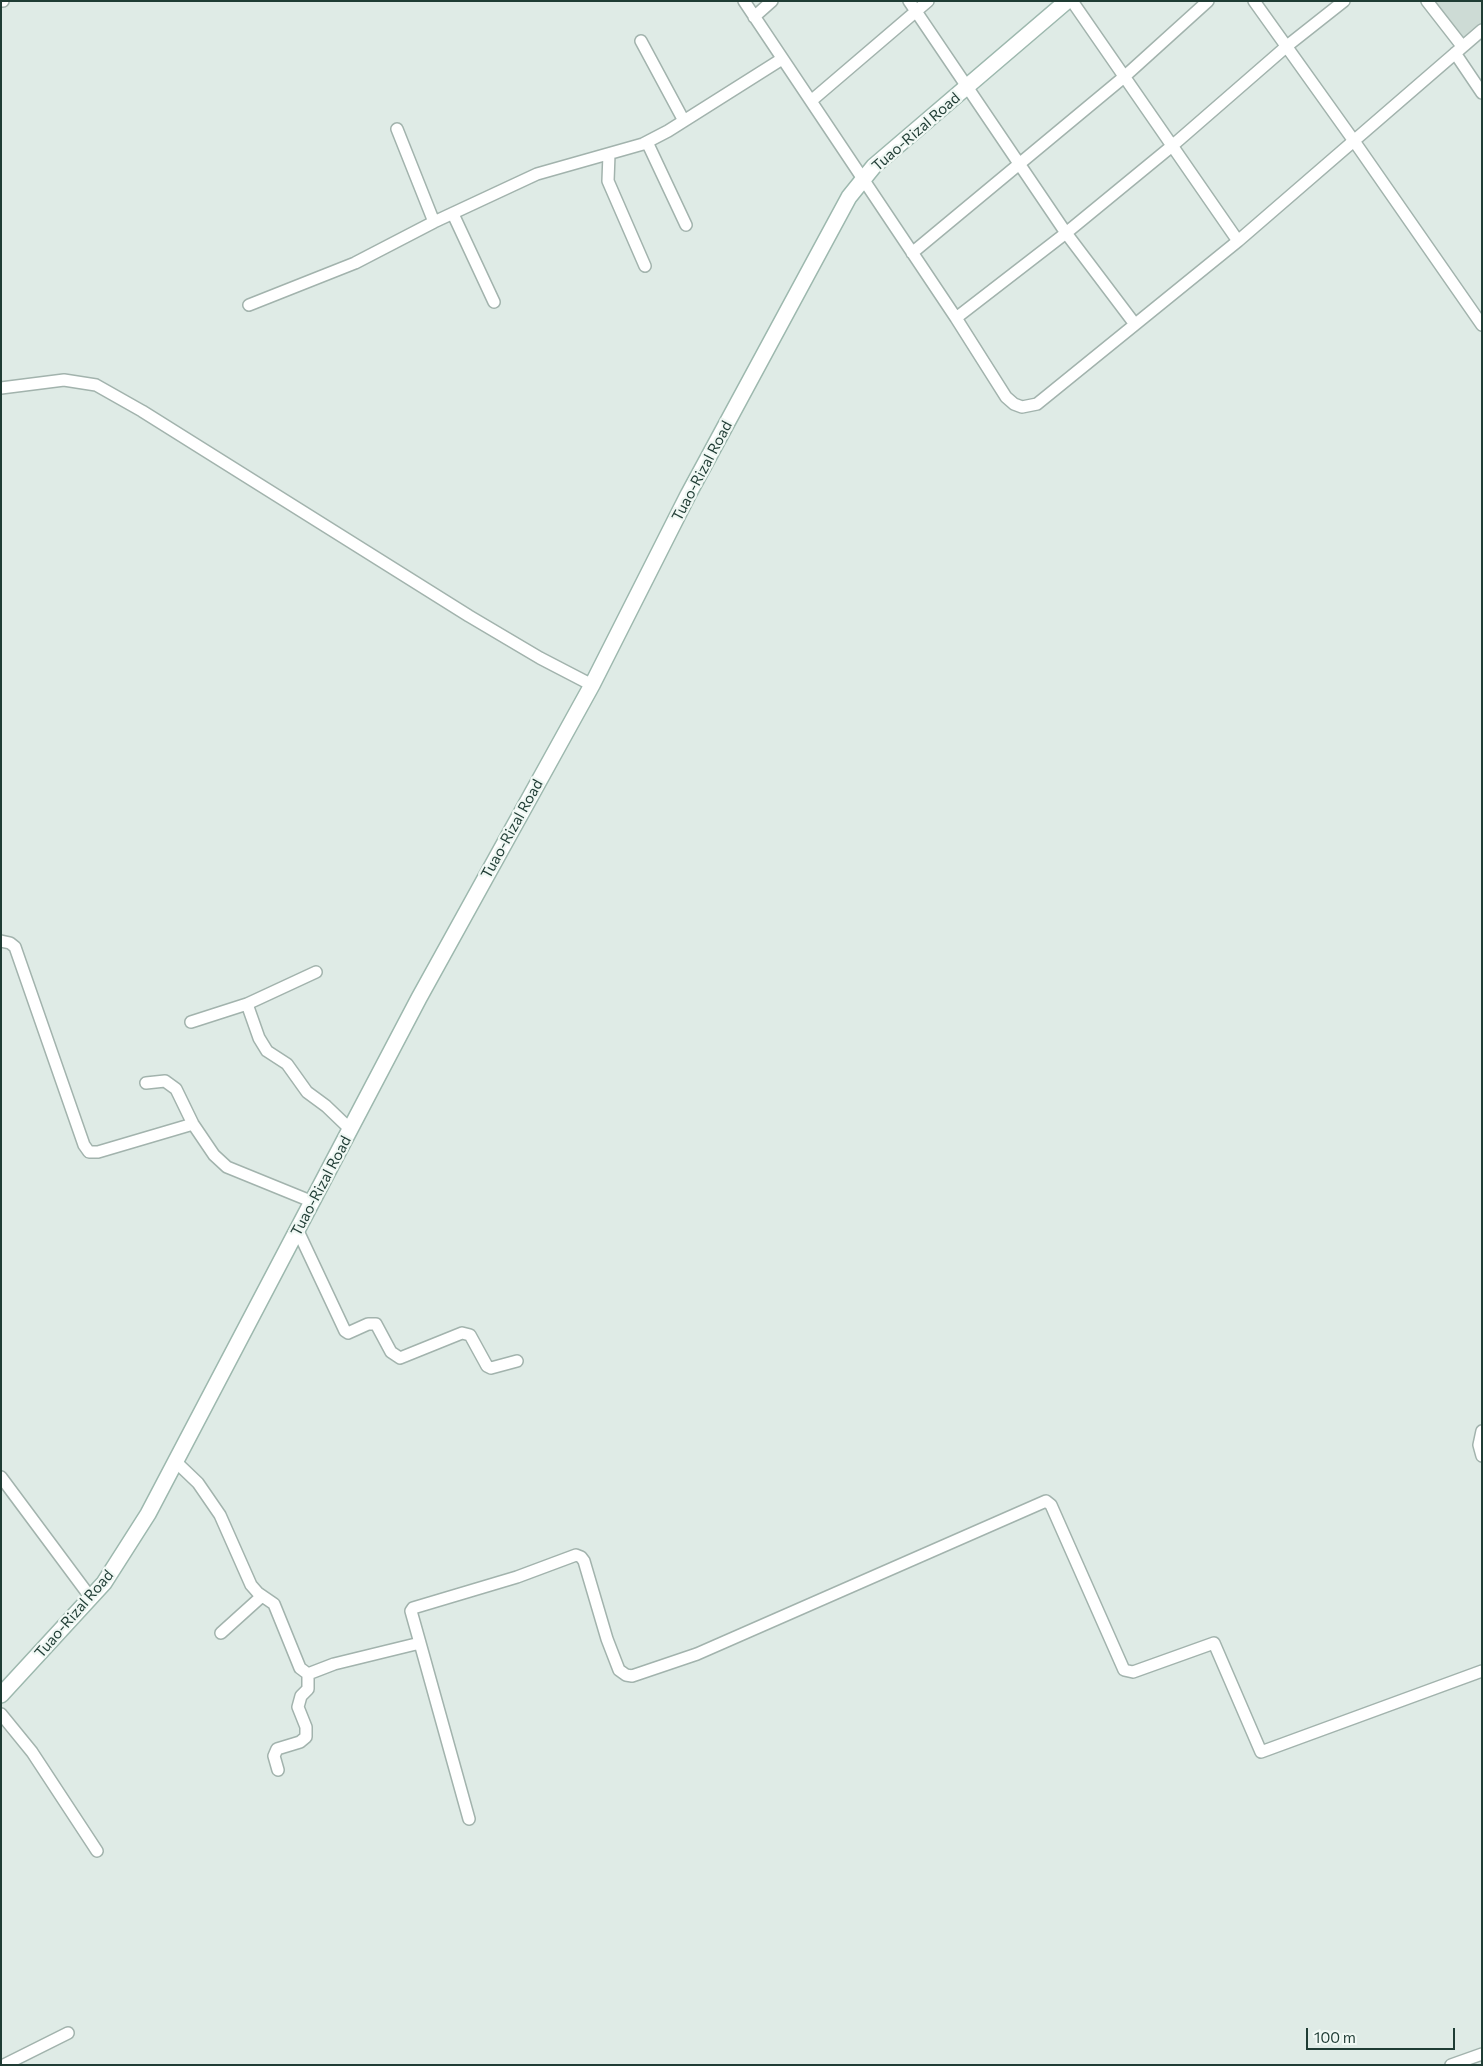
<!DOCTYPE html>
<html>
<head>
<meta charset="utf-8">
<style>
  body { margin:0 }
  #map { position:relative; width:1483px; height:2066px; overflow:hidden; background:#dfebe6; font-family:Commissioner,sans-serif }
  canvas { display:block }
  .frame { position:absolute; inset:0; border:2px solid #1f3c34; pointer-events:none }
  .scale { position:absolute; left:1306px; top:2028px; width:149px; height:22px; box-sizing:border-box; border:2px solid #1f3c34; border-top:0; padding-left:6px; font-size:15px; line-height:18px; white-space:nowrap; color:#1f3c34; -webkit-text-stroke:4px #f0f8f4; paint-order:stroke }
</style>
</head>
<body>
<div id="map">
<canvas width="1483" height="2066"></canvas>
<div class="frame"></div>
<div class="scale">100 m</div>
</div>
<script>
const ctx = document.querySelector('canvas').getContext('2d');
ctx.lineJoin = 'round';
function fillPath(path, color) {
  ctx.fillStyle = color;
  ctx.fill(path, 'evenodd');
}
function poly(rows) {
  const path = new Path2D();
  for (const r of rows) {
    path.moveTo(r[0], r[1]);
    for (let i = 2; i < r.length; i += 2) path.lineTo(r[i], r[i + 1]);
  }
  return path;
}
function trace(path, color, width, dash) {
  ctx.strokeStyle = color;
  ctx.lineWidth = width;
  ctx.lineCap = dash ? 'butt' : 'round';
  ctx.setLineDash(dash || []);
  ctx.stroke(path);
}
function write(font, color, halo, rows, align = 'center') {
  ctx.font = font + ' Commissioner,sans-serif';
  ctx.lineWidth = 4.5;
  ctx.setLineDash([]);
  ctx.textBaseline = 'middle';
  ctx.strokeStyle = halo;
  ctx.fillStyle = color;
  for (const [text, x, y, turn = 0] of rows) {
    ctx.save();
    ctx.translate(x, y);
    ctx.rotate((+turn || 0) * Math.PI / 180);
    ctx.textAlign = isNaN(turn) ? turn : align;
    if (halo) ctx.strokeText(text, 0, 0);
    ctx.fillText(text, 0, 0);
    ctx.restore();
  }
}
const built = poly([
  [1431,1,1482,1,1482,24,1461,42]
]);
const street = poly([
  [1,1,3,1],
  [744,1,956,318,1006,397,1014,404,1022,407,1037,404,1238,241,1482,30],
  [909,1,1066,233,1134,323],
  [1072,1,1238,241],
  [1254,1,1354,141,1482,325],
  [1427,1,1462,46],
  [754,17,772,1],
  [641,41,684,121],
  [1455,53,1482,93],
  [811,101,928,1],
  [397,129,434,222],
  [647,142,686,225],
  [609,154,608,181,645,266],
  [453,214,494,302],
  [912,253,1124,77,1208,1],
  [249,305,355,263,434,222,537,174,643,144,668,131,782,59],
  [956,318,1066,233,1172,146,1287,46,1344,1],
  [1,388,64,380,96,385,142,411,469,616,540,658,592,685],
  [1,941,10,943,15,947,84,1145,89,1152,98,1152,193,1124],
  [247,1004,259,1038,267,1051,287,1064,307,1092,326,1106,351,1130],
  [191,1022,247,1004,316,972],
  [146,1083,165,1081,176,1089,193,1124,214,1155,227,1167,313,1202],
  [298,1231,345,1331,348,1333,368,1324,376,1324,391,1352,400,1358,462,1333,470,1335,487,1366,491,1368,517,1361],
  [1482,1431,1479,1445,1482,1456],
  [175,1461,198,1483,220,1515,251,1585,258,1593,274,1604,300,1668,308,1674,334,1664,420,1643,411,1611,413,1608,517,1577,576,1555,581,1557,584,1561,607,1639,619,1670,626,1675,632,1676,697,1654,1046,1501,1051,1505,1124,1670,1133,1672,1214,1643,1261,1752,1482,1671],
  [1,1477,91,1598],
  [221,1633,262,1596],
  [420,1643,469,1819],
  [1,1714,32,1752,97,1851],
  [278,1770,274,1756,277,1749,300,1742,306,1737,306,1727,298,1707,301,1696,308,1689,308,1674],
  [4,2065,68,2033],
  [1451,2065,1482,2054]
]);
const secondary = poly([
  [1,1695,104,1583,148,1514,419,998,592,685,688,495,849,197,874,166,1067,1]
]);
const streetNames = [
  ["Tuao-Rizal Road",916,132,-41],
  ["Tuao-Rizal Road",702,471,-62],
  ["Tuao-Rizal Road",512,829,-61],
  ["Tuao-Rizal Road",321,1186,-62],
  ["Tuao-Rizal Road",74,1614,-49]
];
fillPath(built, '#cddbd5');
trace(street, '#a2b3ad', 14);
trace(secondary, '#9db8ae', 18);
trace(street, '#fff', 11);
trace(secondary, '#fff', 15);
write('15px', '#1f3c34', '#f0f8f4', streetNames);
</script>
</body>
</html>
